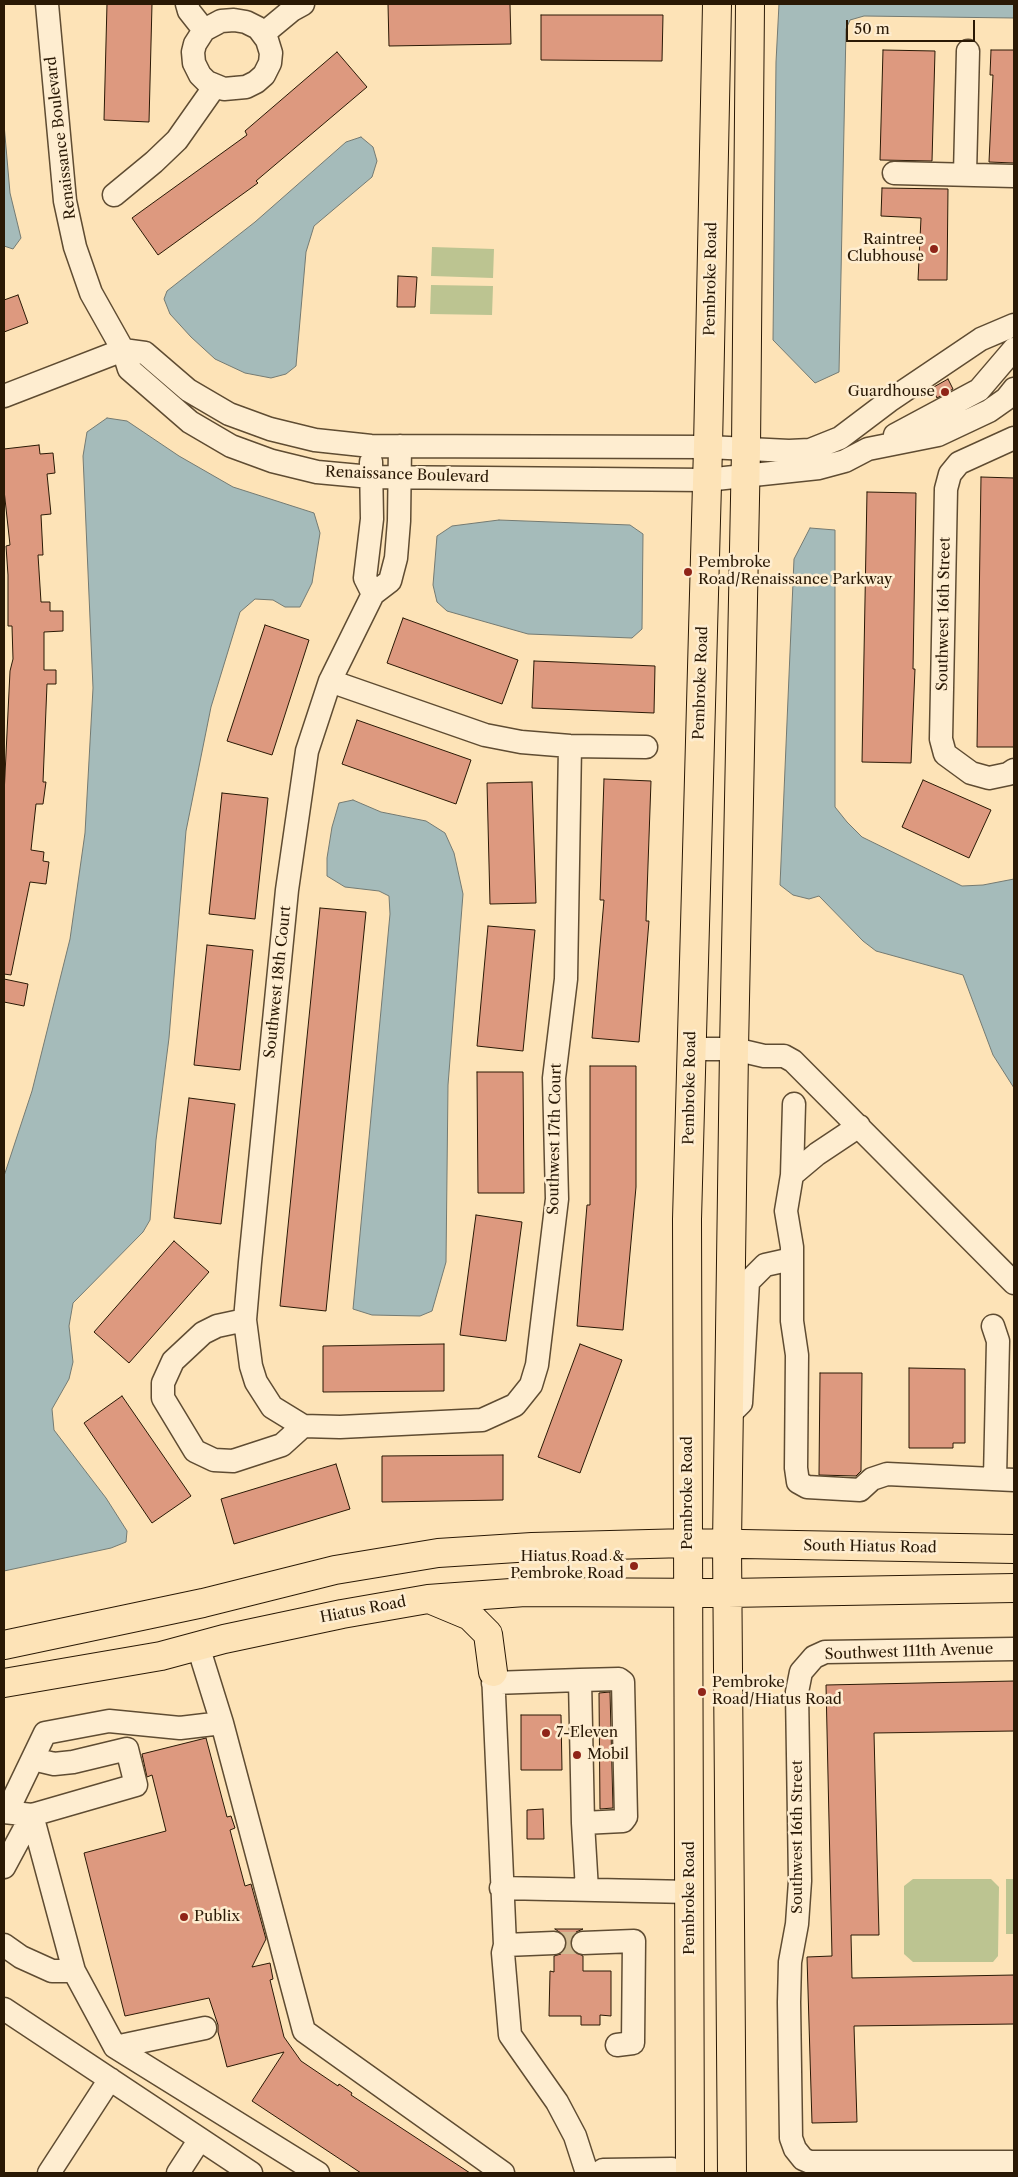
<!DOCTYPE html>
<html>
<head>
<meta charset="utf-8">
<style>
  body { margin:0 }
  #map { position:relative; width:1018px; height:2177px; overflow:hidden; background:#fde3b7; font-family:"Libre Caslon Text",serif }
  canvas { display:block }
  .frame { position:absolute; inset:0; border:5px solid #2a1905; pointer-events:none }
  .scale { position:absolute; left:846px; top:20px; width:129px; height:22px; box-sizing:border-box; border:2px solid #2a1905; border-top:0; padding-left:6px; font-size:15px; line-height:18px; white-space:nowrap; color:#2a1905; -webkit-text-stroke:4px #feedd0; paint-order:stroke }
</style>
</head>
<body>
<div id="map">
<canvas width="1018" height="2177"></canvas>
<div class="frame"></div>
<div class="scale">50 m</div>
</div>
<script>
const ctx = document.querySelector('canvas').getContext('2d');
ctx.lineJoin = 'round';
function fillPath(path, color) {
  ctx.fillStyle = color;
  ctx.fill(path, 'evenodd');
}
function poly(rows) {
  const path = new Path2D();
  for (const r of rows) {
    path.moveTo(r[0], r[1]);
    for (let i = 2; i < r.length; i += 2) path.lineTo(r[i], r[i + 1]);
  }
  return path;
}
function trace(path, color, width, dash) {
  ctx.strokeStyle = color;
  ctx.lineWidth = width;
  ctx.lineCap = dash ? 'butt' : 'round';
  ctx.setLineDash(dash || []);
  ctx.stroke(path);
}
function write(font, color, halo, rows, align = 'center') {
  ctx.font = font + ' "Libre Caslon Text",serif';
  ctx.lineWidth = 5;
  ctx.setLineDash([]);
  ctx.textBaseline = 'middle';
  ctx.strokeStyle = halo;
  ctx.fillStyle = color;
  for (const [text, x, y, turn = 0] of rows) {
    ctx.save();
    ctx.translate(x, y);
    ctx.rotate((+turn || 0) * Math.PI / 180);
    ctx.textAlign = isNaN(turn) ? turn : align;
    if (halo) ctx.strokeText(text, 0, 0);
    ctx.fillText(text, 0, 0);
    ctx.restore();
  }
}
const green = poly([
  [432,247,494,249,493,278,431,276],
  [431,285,493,286,492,315,430,314],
  [913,1879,991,1879,999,1887,998,1956,993,1962,913,1962,904,1954,904,1886],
  [1006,1879,1014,1879,1014,1934,1006,1934]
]);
const water = poly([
  [779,4,1014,4,1014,18,864,16,850,20,846,29,839,372,815,383,773,340,776,62,779,4],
  [4,124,10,193,21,238,13,249,4,246,4,124],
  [361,137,373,147,377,161,372,177,314,226,306,252,296,366,286,374,271,378,245,373,215,359,191,337,170,314,164,299,167,291,255,222,346,142,361,137],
  [107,418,127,421,179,456,233,487,314,513,320,533,312,583,300,607,285,607,273,600,255,599,240,612,211,707,186,831,169,1038,156,1140,150,1220,143,1232,73,1303,69,1326,73,1362,69,1379,52,1409,54,1430,106,1498,127,1531,126,1542,111,1548,4,1571,4,1176,32,1091,70,939,85,833,93,688,83,456,87,432,107,418],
  [499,520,630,525,643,534,642,629,632,638,528,634,447,611,437,602,433,585,437,536,452,526,499,520],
  [810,528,835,530,835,807,847,822,862,837,962,886,983,885,1014,879,1014,1088,993,1055,963,975,876,951,863,941,819,896,809,899,793,895,780,885,794,559,810,528],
  [353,800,381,812,426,821,445,833,454,853,463,894,448,1085,446,1262,432,1311,420,1316,372,1315,353,1309,390,914,389,896,379,891,345,887,327,876,327,858,332,827,339,803,353,800]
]);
const building = poly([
  [107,4,152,4,149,122,104,120,107,4],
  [388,4,510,4,511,44,389,46,388,4],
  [541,15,663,15,662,61,541,60,541,15],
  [883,50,935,51,932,161,880,160,883,50],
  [991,50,1014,50,1014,163,989,162,993,75,990,75,991,50],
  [337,52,367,87,256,181,258,183,158,255,132,218,247,135,245,131,337,52],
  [882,188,948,189,947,280,918,280,921,218,881,216,882,188],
  [398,276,417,277,415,307,397,307,398,276],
  [18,295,28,323,4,332,4,300,18,295],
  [948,379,953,389,937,398,932,388,948,379],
  [39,445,40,454,53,453,55,473,47,474,51,514,41,515,43,555,38,555,41,602,50,602,50,611,63,611,63,631,44,632,44,670,56,670,56,684,47,684,43,782,46,782,43,804,36,804,31,850,44,852,43,861,49,862,46,884,30,882,11,975,4,974,4,795,10,671,13,659,12,626,8,626,8,575,6,546,10,545,4,490,4,449,39,445],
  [981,477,1014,478,1014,747,977,747,981,477],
  [867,492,916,493,913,669,915,669,911,763,862,762,867,492],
  [403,618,518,660,502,704,387,663,403,618],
  [265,625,309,640,272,755,227,741,265,625],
  [534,661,655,666,654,713,532,708,534,661],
  [357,720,471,760,456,804,342,764,357,720],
  [604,779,651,781,646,921,649,921,639,1042,592,1038,604,900,600,900,604,779],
  [923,780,991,810,969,858,902,827,923,780],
  [532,782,536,903,490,904,487,783,532,782],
  [222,793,268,798,255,919,209,914,222,793],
  [320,908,366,912,326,1311,280,1306,320,908],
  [488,926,535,930,523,1051,477,1046,488,926],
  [207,945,253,950,240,1070,194,1065,207,945],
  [4,979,28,984,24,1006,4,1002,4,979],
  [590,1066,636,1066,636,1187,623,1330,577,1326,587,1205,590,1205,590,1066],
  [477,1072,523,1072,524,1193,478,1193,477,1072],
  [189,1098,235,1104,221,1224,174,1218,189,1098],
  [476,1215,522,1222,506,1341,460,1335,476,1215],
  [174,1241,209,1272,129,1363,94,1332,174,1241],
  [444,1344,444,1391,323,1392,323,1346,444,1344],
  [580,1344,622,1360,580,1473,538,1457,580,1344],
  [909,1368,965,1369,965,1443,953,1443,953,1448,909,1448,909,1368],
  [820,1373,862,1373,861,1471,856,1476,819,1475,820,1373],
  [122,1396,191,1496,152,1523,84,1423,122,1396],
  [503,1455,503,1500,382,1502,382,1456,503,1455],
  [336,1464,350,1509,234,1544,221,1499,336,1464],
  [1014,1681,1014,1731,874,1733,879,1935,851,1935,852,1978,1014,1975,1014,2024,854,2026,857,2122,812,2123,807,1957,832,1956,826,1685,1014,1681],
  [610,1692,613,1808,600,1809,599,1693,610,1692],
  [521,1715,561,1715,562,1770,521,1770,521,1715],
  [206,1738,227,1817,231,1816,235,1828,230,1830,245,1886,251,1884,266,1939,252,1967,270,1963,273,1979,270,1980,284,2037,301,2061,338,2086,339,2084,352,2093,351,2095,470,2173,361,2173,252,2101,284,2052,227,2067,218,2032,218,2025,209,1998,125,2016,84,1853,166,1831,152,1775,147,1777,142,1754,206,1738],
  [543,1809,544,1839,527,1839,527,1810,543,1809],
  [555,1929,583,1929,576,1932,570,1943,572,1950,583,1956,583,1971,611,1971,611,2016,600,2015,600,2025,581,2025,581,2016,549,2016,550,1971,554,1972,554,1956,561,1954,567,1943,565,1936,555,1929]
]);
const minorTunnel = poly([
  [554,1943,583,1943]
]);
const minor = poly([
  [47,4,65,201,75,247,91,293,123,350,129,369,190,422,231,446,272,461,317,472,371,477,706,480,819,468,845,461,868,449,938,435,989,411,1006,399,1014,389],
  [187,4,189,11,204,30],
  [234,20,246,22,258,28,267,40,271,53,270,63,264,75,256,82,246,87,224,89,207,82,200,75,194,63,193,52,195,44,204,30,221,21,234,20],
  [263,34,292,10,303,4],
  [894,173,1014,176],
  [965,174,968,51],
  [114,195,154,162,177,140,215,86],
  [123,350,145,353,188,390,229,414,270,429,315,440,371,446,708,447,789,451,810,450,840,438,889,401,981,339,1014,325],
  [4,396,123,350],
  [895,435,979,390,1014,349],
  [1014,438,959,463,950,474,946,489,941,739,945,754,971,773,989,778,1008,774,1014,770],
  [400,446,399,521,396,558,390,581,373,594,330,681,307,751,287,890,250,1262,245,1320,251,1366,256,1382,272,1407,303,1426,340,1427,482,1420,515,1405,531,1385,537,1365,557,1199,554,1078,566,979,570,746],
  [371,462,372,519,365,578,373,594],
  [330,681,485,735,521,742,570,746,646,747],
  [691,1049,734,1049,764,1056,784,1056,793,1061,1014,1283],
  [794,1104,792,1175,786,1211,792,1247,792,1321,797,1355,796,1468,798,1482,807,1487,860,1490,872,1479,887,1474,1014,1480],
  [792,1175,817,1154,859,1126],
  [245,1320,217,1326,203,1333,173,1361,163,1383,163,1398,195,1451,214,1460,233,1461,282,1445,303,1426],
  [993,1326,998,1341,995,1478],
  [735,1409,741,1403,748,1282,765,1265,792,1259],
  [198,1646,222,1723,304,2031,503,2173],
  [1014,1649,825,1652,814,1657,801,1672,797,1692,800,1881,797,1924,790,1962,789,2002,791,2138,795,2149,803,2159,810,2162,1014,2162],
  [493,1672,505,1945,503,1953,510,2035,557,2102,575,2136,587,2173],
  [580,1680,619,1679,623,1682,626,1817,623,1821,583,1823],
  [493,1683,580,1680,583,1823,587,1890],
  [4,1812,32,1815,136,1785,127,1749,73,1762,54,1764,33,1759],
  [7,1812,45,1733,109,1721,180,1728,222,1723],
  [4,1867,32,1815],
  [501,1888,690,1892],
  [583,1943,634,1941,633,2043,617,2045],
  [4,1945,21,1957,52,1971,74,1971,32,1815],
  [505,1945,554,1943],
  [74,1971,115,2047,205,2028],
  [4,2009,251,2173],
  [115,2047,318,2173],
  [49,2173,110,2079],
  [178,2173,200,2139],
  [599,2173,603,2170,672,2169,680,2173]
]);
const major = poly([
  [434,1601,470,1616,488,1634,493,1672],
  [4,1645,203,1603,335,1570,438,1553,532,1547,688,1543,1014,1549],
  [4,1683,161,1656,224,1639,342,1614,428,1599,525,1592,728,1593,1014,1588],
  [690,2173,687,1219,708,447,717,4],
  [732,2173,727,1544,734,1049,746,449,750,4]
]);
const markers = [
  [934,249,5,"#8f2418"],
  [945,392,5,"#8f2418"],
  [688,572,5,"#8f2418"],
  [634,1566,5,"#8f2418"],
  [702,1692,5,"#8f2418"],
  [546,1733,5,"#8f2418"],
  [577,1755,5,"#8f2418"],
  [184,1917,5,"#8f2418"]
];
const streetNames = [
  ["Renaissance Boulevard",61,138,-97],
  ["Pembroke Road",711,279,-89],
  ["Renaissance Boulevard",407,475,2],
  ["Southwest 16th Street",944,614,-89],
  ["Pembroke Road",701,683,-88],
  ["Southwest 18th Court",278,982,-84],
  ["Pembroke Road",690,1088,-89],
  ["Southwest 17th Court",555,1139,-89],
  ["Pembroke Road",688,1493,-90],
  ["South Hiatus Road",870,1547,1],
  ["Hiatus Road",363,1610,-11],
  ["Southwest 111th Avenue",909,1652,-2],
  ["Southwest 16th Street",798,1837,-90],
  ["Pembroke Road",690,1898,-90]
];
const poiNames = [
  ["Raintree",924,240,"right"],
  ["Clubhouse",924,257,"right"],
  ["Guardhouse",935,392,"right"],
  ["Pembroke",698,563],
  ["Road/Renaissance Parkway",698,580],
  ["Hiatus Road &",624,1557,"right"],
  ["Pembroke Road",624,1574,"right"],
  ["Pembroke",712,1683],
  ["Road/Hiatus Road",712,1700],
  ["7-Eleven",556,1733],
  ["Mobil",587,1755],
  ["Publix",194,1917]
];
fillPath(green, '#bcc491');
fillPath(water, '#a5bbba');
trace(water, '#747a72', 1);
fillPath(building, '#dd997f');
trace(building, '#2a1905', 1);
trace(minorTunnel, '#d3bb93', 22, [22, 11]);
trace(minor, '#5f4c32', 25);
trace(major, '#2a1905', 30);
trace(minor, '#feedd0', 22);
trace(major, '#fde3b7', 28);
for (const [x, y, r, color] of markers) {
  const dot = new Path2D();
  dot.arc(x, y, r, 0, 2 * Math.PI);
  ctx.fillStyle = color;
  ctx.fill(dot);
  trace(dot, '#feedd0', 2);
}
write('15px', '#2a1905', '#feedd0', streetNames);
write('15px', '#2a1905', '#feedd0', poiNames, 'left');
</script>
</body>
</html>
